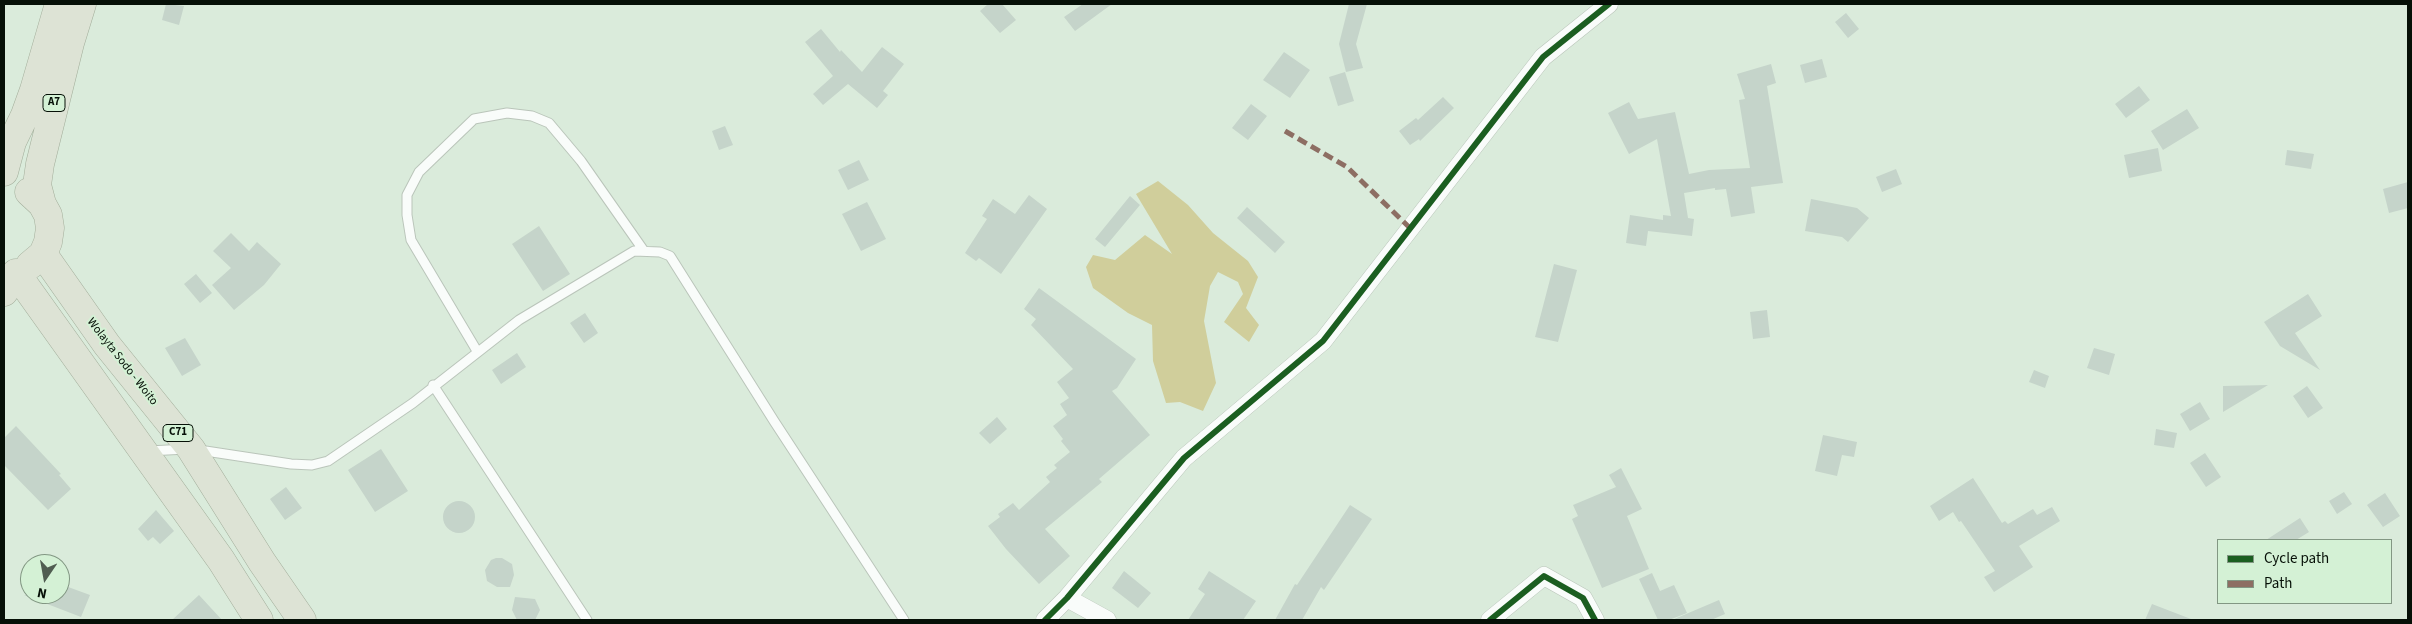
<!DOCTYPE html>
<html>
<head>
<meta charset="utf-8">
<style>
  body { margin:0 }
  #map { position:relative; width:2412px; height:624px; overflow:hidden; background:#daebdb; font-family:"Source Sans 3",sans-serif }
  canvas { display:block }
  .frame { position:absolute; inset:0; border:5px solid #061007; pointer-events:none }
  .legend { position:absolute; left:2217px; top:539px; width:175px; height:65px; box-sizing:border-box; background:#d4f1d5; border:1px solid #829783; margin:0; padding:6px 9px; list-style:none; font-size:15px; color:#061007 }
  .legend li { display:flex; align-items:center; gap:10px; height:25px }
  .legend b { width:25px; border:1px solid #829783 }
  .north { position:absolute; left:20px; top:554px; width:50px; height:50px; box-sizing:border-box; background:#d4f1d5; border:1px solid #829783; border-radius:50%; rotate:192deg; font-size:14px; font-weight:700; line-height:20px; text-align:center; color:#061007 }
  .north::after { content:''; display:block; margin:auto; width:18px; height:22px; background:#505d51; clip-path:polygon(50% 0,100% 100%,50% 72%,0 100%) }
</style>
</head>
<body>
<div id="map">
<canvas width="2412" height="624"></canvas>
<div class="frame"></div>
<ul class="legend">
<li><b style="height:6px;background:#1b5e20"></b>Cycle path</li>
<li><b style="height:6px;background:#8d6e63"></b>Path</li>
</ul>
<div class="north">N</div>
</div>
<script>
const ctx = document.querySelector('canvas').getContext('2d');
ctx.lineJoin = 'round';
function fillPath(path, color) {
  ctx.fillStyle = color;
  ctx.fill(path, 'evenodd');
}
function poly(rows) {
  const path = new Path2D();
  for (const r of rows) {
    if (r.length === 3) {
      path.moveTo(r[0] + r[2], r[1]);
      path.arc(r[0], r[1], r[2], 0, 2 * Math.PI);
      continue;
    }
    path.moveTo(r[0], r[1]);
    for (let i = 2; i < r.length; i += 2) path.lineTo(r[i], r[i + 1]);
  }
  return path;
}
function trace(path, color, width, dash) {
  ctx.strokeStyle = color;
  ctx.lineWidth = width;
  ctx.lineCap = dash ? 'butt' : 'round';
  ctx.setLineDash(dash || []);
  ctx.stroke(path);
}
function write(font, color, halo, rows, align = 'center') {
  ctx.font = font + ' "Source Sans 3",sans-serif';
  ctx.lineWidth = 4;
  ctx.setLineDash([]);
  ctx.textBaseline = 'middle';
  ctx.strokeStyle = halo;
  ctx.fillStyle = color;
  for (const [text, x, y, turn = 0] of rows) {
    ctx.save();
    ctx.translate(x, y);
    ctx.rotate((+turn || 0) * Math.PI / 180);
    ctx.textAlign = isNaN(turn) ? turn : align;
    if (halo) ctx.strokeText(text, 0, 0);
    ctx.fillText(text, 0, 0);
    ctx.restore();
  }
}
const forest = poly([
  [1158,181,1188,205,1213,233,1248,261,1258,277,1246,308,1259,325,1249,342,1224,322,1243,294,1238,282,1218,272,1210,286,1204,321,1216,383,1203,411,1180,402,1166,403,1153,361,1152,325,1128,313,1093,288,1086,267,1093,255,1115,260,1145,235,1172,254,1136,194]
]);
const building = poly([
  [166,4,184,6,179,25,162,20],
  [988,4,1002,4,1016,20,1000,33,980,11],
  [1083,4,1112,4,1075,31,1064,17],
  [1349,4,1367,4,1356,44,1363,68,1346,72,1339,44],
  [1846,13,1859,29,1848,38,1835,22],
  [821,29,840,52,841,50,862,72,882,47,904,64,883,91,888,95,877,108,848,84,823,105,813,94,833,76,805,42],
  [1284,52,1310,70,1290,98,1263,80],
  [1822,59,1827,77,1805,83,1800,65],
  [1771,64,1776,83,1767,86,1783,183,1751,187,1755,213,1731,217,1726,189,1715,190,1715,188,1684,193,1688,218,1694,219,1692,236,1648,231,1646,246,1626,243,1630,215,1663,220,1663,215,1671,216,1657,139,1629,154,1608,113,1629,102,1638,119,1675,112,1689,174,1709,170,1750,168,1739,100,1745,99,1737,74],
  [1345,72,1354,101,1338,106,1329,77],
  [2139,86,2150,100,2126,118,2115,104],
  [1443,97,1454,108,1420,141,1419,139,1410,145,1399,131,1416,118,1418,120],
  [1251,104,1267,116,1248,140,1232,128],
  [2187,109,2199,128,2163,150,2151,131],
  [725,126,733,145,719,150,712,131],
  [2158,148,2162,171,2129,178,2124,155],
  [2287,150,2314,154,2311,169,2285,165],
  [859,160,869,180,848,190,838,170],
  [1896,169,1902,184,1882,192,1876,177],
  [2408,182,2408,208,2389,213,2383,189],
  [1029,195,1047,209,1001,274,979,258,976,261,965,253,987,219,982,216,993,199,1015,214],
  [1130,196,1140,205,1105,247,1095,239],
  [1811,199,1857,208,1869,218,1848,242,1842,237,1805,231],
  [867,202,886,239,861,251,842,214],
  [1247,207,1285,242,1275,253,1237,218],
  [539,226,570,274,543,291,512,244],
  [231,233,249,251,257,242,281,264,264,285,234,310,212,285,231,268,213,251],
  [1554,264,1577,270,1558,342,1535,337],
  [196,274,212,293,200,303,184,284],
  [1039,288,1136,359,1117,388,1112,391,1150,435,1099,479,1102,482,1045,529,1070,556,1039,584,1006,549,988,526,1000,517,998,514,1013,503,1019,510,1050,482,1046,477,1057,468,1054,465,1070,452,1061,441,1063,439,1053,426,1067,415,1060,404,1069,398,1057,382,1073,369,1031,325,1036,319,1024,309],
  [2308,294,2322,316,2295,333,2320,370,2280,346,2264,322],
  [1767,310,1770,337,1753,339,1750,312],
  [585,313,598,333,584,343,570,323],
  [185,338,201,365,182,376,165,348],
  [2094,348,2115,354,2109,375,2087,368],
  [517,353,526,367,501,384,492,370],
  [2034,370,2049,376,2045,388,2029,382],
  [2268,385,2223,412,2223,386],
  [2307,386,2323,408,2308,418,2293,396],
  [2200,402,2210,419,2190,431,2180,414],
  [997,417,1007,429,990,444,979,433],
  [16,426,61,474,59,475,71,489,48,510,4,465,4,438],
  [2156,429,2177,433,2174,448,2154,445],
  [1823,435,1857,442,1854,457,1842,455,1837,476,1815,471],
  [381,449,408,491,375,512,348,470],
  [2205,453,2221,477,2206,487,2190,463],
  [1621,468,1642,509,1627,516,1649,569,1602,588,1572,519,1578,516,1573,505,1616,487,1609,475],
  [1973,478,2002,523,2005,521,2008,524,2033,509,2037,515,2052,507,2060,521,2019,546,2033,567,1994,592,1984,577,1995,571,1961,521,1959,522,1953,512,1939,521,1930,506],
  [286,487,302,508,285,520,270,499],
  [2344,492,2352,504,2337,514,2329,501],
  [2385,493,2400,516,2383,527,2367,505],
  [459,517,16],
  [1350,505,1372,519,1324,590,1321,587,1302,620,1275,620,1295,584,1297,585],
  [156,510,174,531,160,544,153,537,148,541,138,529],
  [2300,518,2309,532,2296,540,2266,540],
  [496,558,502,558,512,564,514,575,510,587,497,587,487,581,485,570,491,560],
  [1124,571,1151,593,1138,608,1112,588],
  [1209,571,1256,601,1243,620,1188,620,1205,594,1198,589],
  [1652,573,1660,591,1674,585,1687,613,1669,620,1658,620,1639,579],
  [60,584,90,595,81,617,24,595,60,594],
  [199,595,222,620,172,620],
  [515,597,535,599,540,610,535,620,517,620,512,610],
  [1719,600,1725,614,1711,620,1672,620],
  [2152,604,2191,619,2190,620,2145,620]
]);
const lane = poly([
  [477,351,411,240,407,215,407,195,419,172,474,119,507,113,532,116,549,123,581,161,644,251],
  [433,385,587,620],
  [199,450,291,464,312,465,328,461,413,403,519,320,634,251,660,252,670,256,774,421,904,620],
  [149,451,186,449]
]);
const street = poly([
  [1067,598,1107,620],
  [1045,620,1067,598,1184,458,1323,341,1543,57,1609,4],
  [1490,620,1544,576,1583,598,1595,620]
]);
const highway = poly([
  [4,172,12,142,25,115,34,90,59,4],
  [29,192,42,204,48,215,50,228,48,242,43,254,30,265],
  [42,204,37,185,40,164,70,43,82,4],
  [43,254,107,345,191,449,262,562,302,620],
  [4,292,16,273,221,560,259,620]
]);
const quiet = poly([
  [1285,131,1347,167,1410,228]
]);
const cycleway = poly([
  [1045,620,1067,598,1184,458,1323,341,1543,57,1609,4],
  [1490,620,1544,576,1583,598,1595,620]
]);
const shields = [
  [54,103,22],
  [178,433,30]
];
const shieldNames = [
  ["A7",54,103],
  ["C71",178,433]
];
const streetNames = [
  ["Wolayta Sodo - Woito",122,362,52]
];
fillPath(forest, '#d0ce9b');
fillPath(building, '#c5d4ca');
trace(lane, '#bac5ba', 11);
trace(street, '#bac5ba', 19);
trace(highway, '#a2ad9a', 29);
trace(lane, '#f9fcfa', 9);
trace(street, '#f9fcfa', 18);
trace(highway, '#dde3d5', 28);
trace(quiet, '#8d6e63', 5, [10, 5]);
trace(cycleway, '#1b5e20', 6);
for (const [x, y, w] of shields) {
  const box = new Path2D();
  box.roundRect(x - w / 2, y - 8.5, w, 17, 4);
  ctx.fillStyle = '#d4f1d5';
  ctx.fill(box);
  trace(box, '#061007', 1);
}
write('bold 11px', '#061007', null, shieldNames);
write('12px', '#061007', '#d4f1d5', streetNames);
</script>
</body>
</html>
